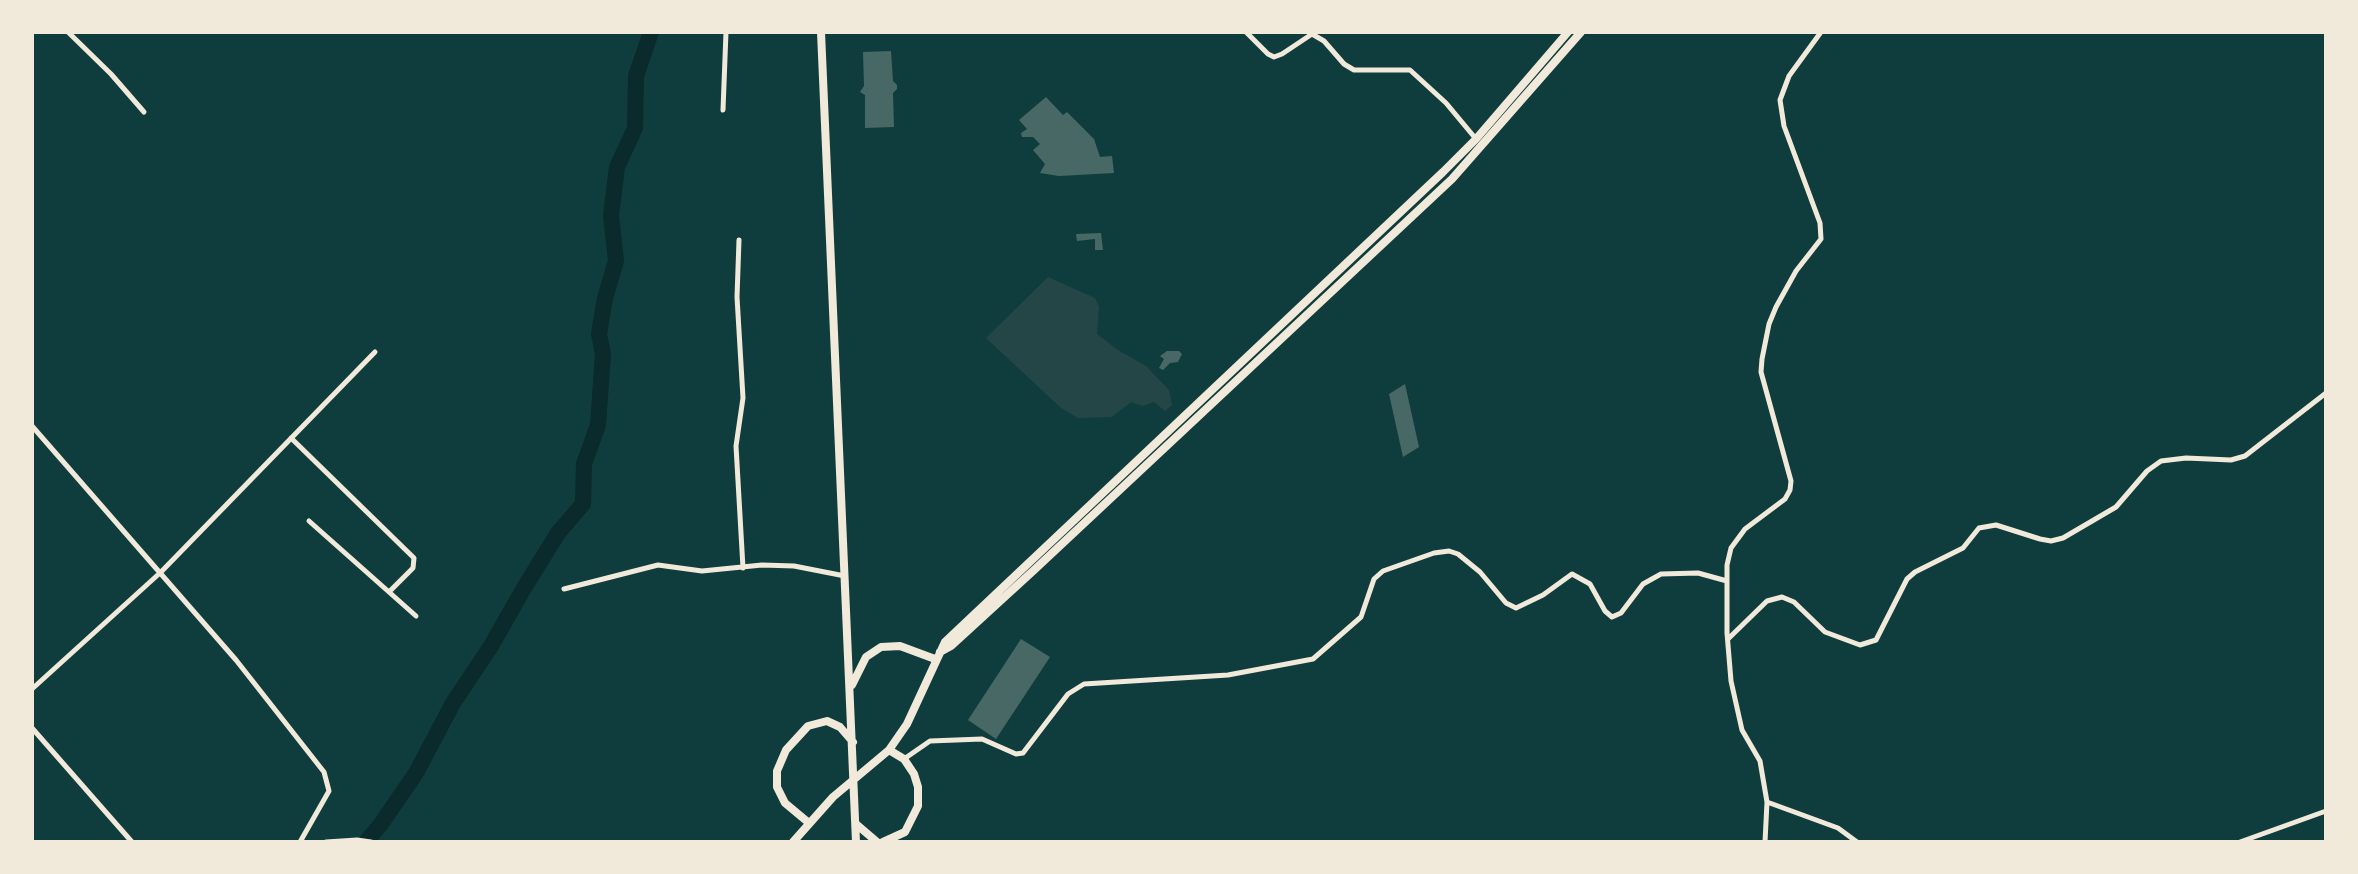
<!DOCTYPE html>
<html>
<head>
<meta charset="utf-8">
<style>
  body { margin:0 }
  #map { position:relative; width:2358px; height:874px; overflow:hidden; background:#0f3d3e; font-family:Arial,sans-serif }
  canvas { display:block }
  .frame { position:absolute; inset:0; border:34px solid #f1e9da; pointer-events:none }
</style>
</head>
<body>
<div id="map">
<canvas width="2358" height="874"></canvas>
<div class="frame"></div>
</div>
<script>
const ctx = document.querySelector('canvas').getContext('2d');
ctx.lineJoin = 'round';
function fillPath(path, color) {
  ctx.fillStyle = color;
  ctx.fill(path, 'evenodd');
}
function poly(rows) {
  const path = new Path2D();
  for (const r of rows) {
    path.moveTo(r[0], r[1]);
    for (let i = 2; i < r.length; i += 2) path.lineTo(r[i], r[i + 1]);
  }
  return path;
}
function trace(path, color, width, dash) {
  ctx.strokeStyle = color;
  ctx.lineWidth = width;
  ctx.lineCap = dash ? 'butt' : 'round';
  ctx.setLineDash(dash || []);
  ctx.stroke(path);
}
const green = poly([
  [1048,277,1095,298,1099,307,1097,334,1118,350,1146,366,1169,390,1172,405,1165,411,1154,402,1143,406,1131,402,1112,417,1078,418,1061,408,986,338]
]);
const river = poly([
  [366,842,381,824,416,773,453,703,491,646,524,588,558,533,583,504,584,464,598,425,603,354,599,334,605,298,616,261,611,215,617,167,635,128,636,76,651,32]
]);
const building = poly([
  [891,51,893,81,897,85,897,89,893,93,894,127,865,128,865,95,860,92,864,86,863,52],
  [1046,97,1063,115,1067,112,1094,139,1100,157,1112,156,1114,173,1059,176,1040,173,1045,164,1033,150,1040,144,1033,137,1022,137,1021,133,1027,129,1019,120],
  [1101,233,1103,250,1095,250,1095,239,1077,241,1076,234],
  [1167,351,1179,351,1182,354,1178,362,1170,363,1163,370,1159,368,1164,359,1160,356],
  [1405,384,1419,447,1403,457,1389,394],
  [1021,639,1050,657,996,739,968,720]
]);
const minor = poly([
  [68,32,111,74,144,112],
  [1246,32,1268,54,1274,57,1282,54,1312,34,1324,41,1344,64,1354,70,1410,70,1446,103,1476,139],
  [723,110,726,32],
  [739,240,737,297,743,398,736,446,743,568],
  [32,426,236,660,324,772,329,791,300,842],
  [291,438,414,558,413,568,389,592],
  [309,521,416,616],
  [564,589,658,565,702,571,762,565,794,566,845,576],
  [1728,639,1767,601,1782,597,1794,602,1825,632,1860,645,1876,640,1907,579,1915,572,1963,548,1979,528,1996,525,2040,539,2051,541,2063,538,2116,507,2147,471,2161,461,2186,458,2231,460,2245,456,2326,393],
  [32,689,161,572,375,352],
  [32,728,132,842],
  [904,759,930,741,982,739,1016,754,1023,753,1068,694,1084,684,1228,675,1313,659,1361,617,1374,579,1383,571,1434,553,1449,551,1458,554,1480,572,1506,603,1516,608,1543,595,1572,574,1590,584,1605,611,1612,617,1621,613,1643,584,1661,574,1698,573,1727,581],
  [1767,802,1838,828,1857,842],
  [326,842,357,840,371,842],
  [1765,842,1767,802,1760,761,1742,730,1731,681,1727,633,1727,565,1731,548,1745,529,1785,499,1790,490,1791,481,1761,372,1762,359,1769,324,1776,307,1796,271,1821,239,1820,223,1784,126,1780,100,1789,76,1821,32],
  [2240,842,2326,811]
]);
const secondary = poly([
  [821,32,856,842],
  [940,652,951,646,1033,571,1452,179,1581,32],
  [852,685,866,657,881,647,900,646,935,659],
  [809,823,785,803,777,787,777,771,786,750,808,726,827,721,840,727,853,742],
  [856,824,877,842],
  [793,842,833,797,889,750,907,724,945,642,1443,172,1476,139,1568,32],
  [883,842,905,832,918,806,918,787,914,774,904,759,889,750]
]);
fillPath(green, '#244646');
trace(river, '#0a2a2b', 16);
fillPath(building, '#486865');
trace(minor, '#f1e9da', 5);
trace(secondary, '#f1e9da', 8);
</script>
</body>
</html>
